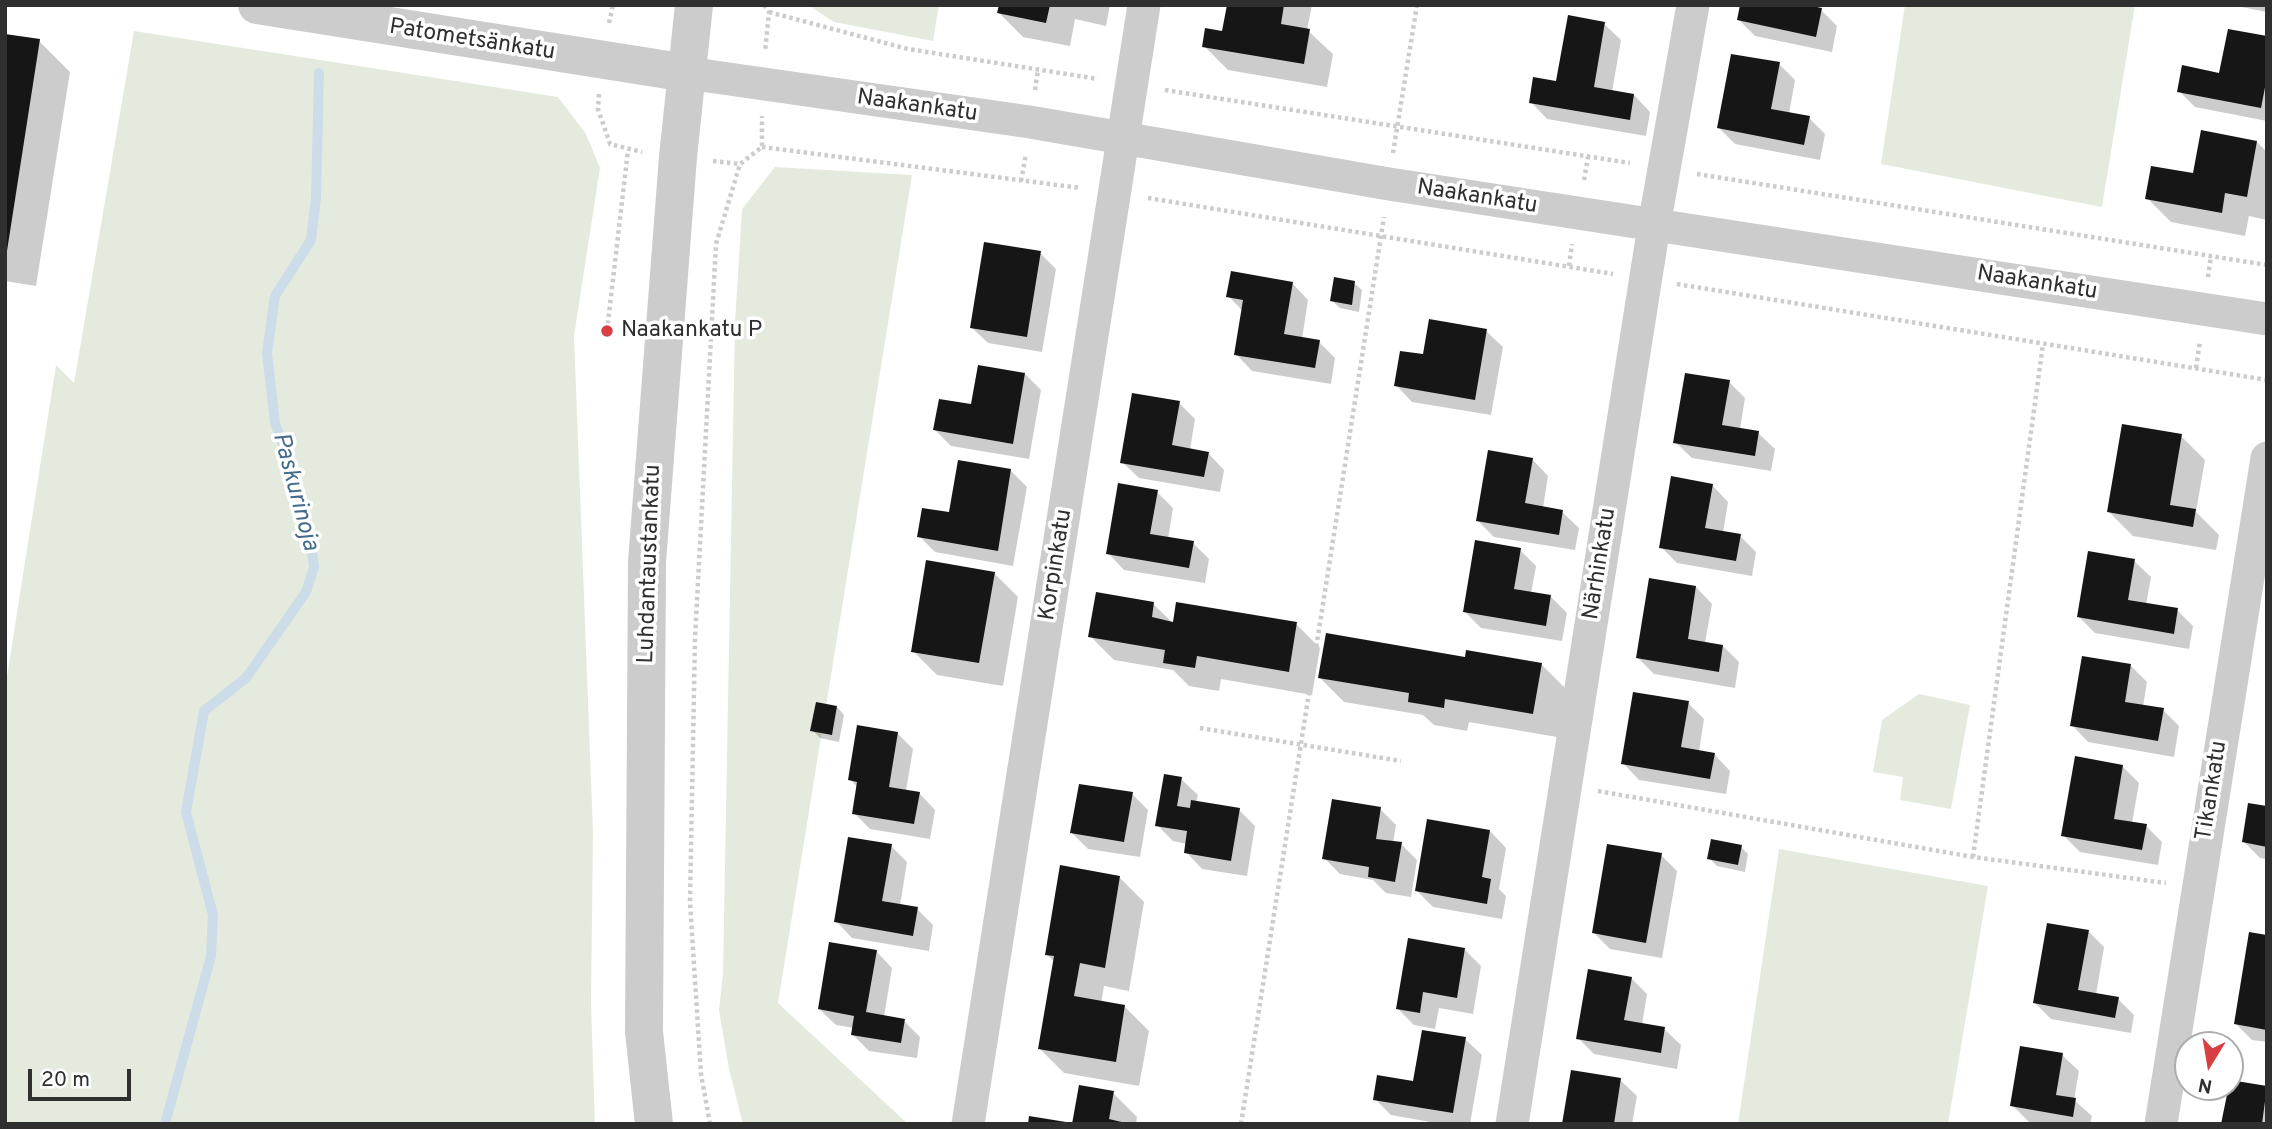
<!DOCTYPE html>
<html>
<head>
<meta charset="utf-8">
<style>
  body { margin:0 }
  #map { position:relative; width:2272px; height:1129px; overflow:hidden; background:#fff; font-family:Overpass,sans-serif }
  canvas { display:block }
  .frame { position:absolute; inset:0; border:7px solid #2f2f2f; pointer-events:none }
  .north { position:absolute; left:2174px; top:1031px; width:70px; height:70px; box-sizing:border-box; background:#fff; border:2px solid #acacac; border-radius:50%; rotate:191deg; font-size:19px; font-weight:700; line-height:28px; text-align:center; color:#2f2f2f }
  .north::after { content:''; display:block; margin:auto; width:24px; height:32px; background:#d83f42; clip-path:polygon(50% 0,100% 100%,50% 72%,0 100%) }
  .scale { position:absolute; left:28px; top:1069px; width:103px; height:32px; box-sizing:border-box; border:4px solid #2f2f2f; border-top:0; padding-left:9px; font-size:21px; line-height:24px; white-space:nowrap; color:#2f2f2f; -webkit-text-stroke:5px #fff; paint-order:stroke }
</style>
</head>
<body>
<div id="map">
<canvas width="2272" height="1129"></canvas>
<div class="frame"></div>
<div class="north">N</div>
<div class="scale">20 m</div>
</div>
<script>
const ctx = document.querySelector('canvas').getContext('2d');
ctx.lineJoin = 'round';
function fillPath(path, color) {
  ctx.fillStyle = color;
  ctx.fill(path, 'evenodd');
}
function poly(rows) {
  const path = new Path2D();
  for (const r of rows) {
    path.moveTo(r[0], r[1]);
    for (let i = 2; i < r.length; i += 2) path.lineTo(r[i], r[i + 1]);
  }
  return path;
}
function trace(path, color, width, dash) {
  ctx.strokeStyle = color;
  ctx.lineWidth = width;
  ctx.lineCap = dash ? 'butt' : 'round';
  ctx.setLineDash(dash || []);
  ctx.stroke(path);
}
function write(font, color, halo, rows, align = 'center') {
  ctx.font = font + ' Overpass,sans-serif';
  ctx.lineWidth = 7;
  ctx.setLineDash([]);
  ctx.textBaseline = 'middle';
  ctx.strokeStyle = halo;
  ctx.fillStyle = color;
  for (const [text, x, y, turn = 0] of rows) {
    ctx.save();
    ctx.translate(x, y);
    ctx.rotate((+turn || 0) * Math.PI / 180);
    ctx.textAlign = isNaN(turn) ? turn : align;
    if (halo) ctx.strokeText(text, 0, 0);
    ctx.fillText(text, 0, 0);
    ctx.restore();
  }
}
const green = poly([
  [808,5,939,5,933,41,834,22],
  [1905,5,2135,5,2102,207,1881,164],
  [134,31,558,97,586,134,600,168,574,336,593,832,591,1003,595,1124,5,1124,5,689,56,365,74,383],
  [775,167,912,175,778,1003,908,1124,743,1124,729,1069,719,1010,723,973,735,323,742,209],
  [1919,694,1970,705,1951,809,1900,800,1903,777,1873,772,1882,720],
  [1779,849,1988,886,1948,1124,1738,1124]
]);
const shadow = poly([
  [1001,5,1110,5,1106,26,1075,19,1070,46,1023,37,999,13],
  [1228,5,1312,5,1307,30,1333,54,1327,87,1228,70,1204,46,1224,33],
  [1742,5,1811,5,1821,10,1837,26,1832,52,1755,36,1739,20],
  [2231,5,2267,5,2267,12],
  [1604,24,1621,40,1612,92,1634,95,1650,112,1646,136,1547,119,1531,102,1558,83],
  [5,36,39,41,70,72,36,286,5,281],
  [2267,38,2267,121,2195,107,2179,91,2221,75],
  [1779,64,1795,80,1789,114,1809,118,1825,134,1820,160,1735,144,1719,128],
  [2257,142,2267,152,2267,220,2249,216,2245,236,2171,222,2147,198],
  [1040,253,1056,269,1042,352,988,343,971,327],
  [1292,283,1308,300,1302,339,1319,342,1335,358,1331,384,1252,371,1236,354,1243,311,1228,296],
  [1354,283,1362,290,1359,312,1340,308,1332,301],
  [1486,331,1503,347,1491,415,1412,402,1396,385,1425,356],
  [1025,374,1041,390,1029,459,951,446,935,430],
  [1729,382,1745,398,1740,429,1758,433,1775,449,1771,471,1692,458,1675,442],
  [1179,403,1195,419,1190,450,1208,453,1224,470,1220,492,1139,478,1122,462],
  [2181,436,2205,460,2196,512,2219,535,2216,550,2133,536,2109,512],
  [1532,459,1548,476,1543,508,1562,512,1579,528,1575,550,1494,537,1478,521],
  [1011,471,1027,487,1013,566,935,552,919,536],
  [1712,485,1728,502,1723,533,1740,536,1756,552,1752,576,1677,563,1661,547],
  [1157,492,1173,508,1168,539,1193,543,1209,559,1205,583,1124,570,1108,553],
  [1520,550,1536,566,1531,593,1550,596,1567,613,1562,641,1481,628,1465,612],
  [2134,561,2151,577,2146,605,2177,610,2193,626,2189,649,2095,633,2079,617],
  [994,573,1018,597,1003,686,937,675,913,651],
  [1696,587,1712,604,1705,643,1723,646,1739,662,1735,688,1654,674,1637,657],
  [1153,604,1174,624,1296,624,1320,648,1312,695,1221,679,1219,691,1189,686,1173,670,1114,660,1090,636],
  [1466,659,1541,664,1565,688,1557,737,1469,722,1467,731,1434,725,1423,715,1344,702,1320,678],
  [2131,666,2147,682,2143,707,2163,710,2179,726,2174,757,2088,742,2072,725],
  [1688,703,1704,719,1699,752,1714,754,1730,771,1726,794,1639,780,1623,763],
  [837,707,844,715,839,742,820,738,812,730],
  [897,733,913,749,906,791,919,793,935,810,930,839,870,829,854,813,858,788,850,779],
  [2122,766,2139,783,2132,823,2146,826,2162,842,2158,865,2080,852,2063,835],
  [1181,779,1198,795,1196,802,1239,810,1255,826,1247,876,1202,869,1186,852,1187,844,1173,841,1157,825],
  [1132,794,1148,810,1140,857,1088,849,1072,833],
  [2267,808,2267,859,2260,858,2244,842],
  [1380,809,1396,825,1393,843,1401,844,1417,860,1411,897,1386,893,1373,880,1340,874,1324,858],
  [1490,831,1506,848,1499,889,1506,896,1502,919,1433,907,1417,891],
  [891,846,907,862,900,906,917,909,933,925,929,951,852,938,836,921],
  [1741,847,1748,854,1745,872,1717,866,1709,858],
  [1661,855,1677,871,1662,958,1610,949,1594,933],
  [1120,878,1144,902,1129,991,1104,986,1101,1003,1125,1007,1149,1031,1139,1086,1064,1073,1040,1049,1055,962,1046,954],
  [2088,931,2104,947,2096,995,2118,999,2134,1015,2131,1033,2051,1019,2035,1003],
  [2267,937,2267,1042,2252,1040,2235,1023],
  [1465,950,1481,966,1473,1014,1439,1008,1435,1029,1414,1025,1398,1009],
  [876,951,892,968,884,1017,904,1021,920,1037,917,1058,869,1051,852,1034,854,1028,836,1025,819,1009],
  [1631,978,1647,994,1642,1025,1664,1029,1681,1045,1677,1069,1594,1054,1578,1038],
  [1465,1039,1482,1055,1470,1124,1441,1124,1391,1115,1375,1099,1414,1083],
  [2062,1055,2079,1071,2074,1100,2092,1116,2090,1124,2029,1122,2012,1105],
  [1620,1080,1637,1096,1632,1124,1564,1124],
  [2230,1082,2267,1088,2267,1124,2223,1124],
  [1113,1093,1137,1117,1136,1124,1074,1124]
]);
const stream = poly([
  [165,1124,211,956,213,915,186,812,204,711,246,678,306,592,314,567,310,537,295,494,291,465,275,423,267,353,275,296,311,240,316,198,319,73]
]);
const building = poly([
  [999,5,1050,5,1046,23,997,13],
  [1227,5,1284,5,1281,24,1310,29,1304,64,1202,47,1205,28,1222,31],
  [1740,5,1807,5,1822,8,1816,37,1737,20],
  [1568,15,1605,22,1594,87,1634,94,1630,120,1529,103,1533,77,1556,81],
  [2228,29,2267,36,2267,77,2261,108,2177,92,2182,65,2219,73],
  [5,34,40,39,7,251,5,251],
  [1731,54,1780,62,1771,109,1810,116,1804,145,1717,128],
  [2201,130,2257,141,2247,197,2225,193,2222,213,2145,199,2151,166,2193,173],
  [984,242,1041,251,1027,337,970,328],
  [1231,271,1293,282,1284,334,1320,340,1315,368,1234,355,1243,300,1226,297],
  [1334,277,1355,281,1352,305,1330,301],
  [1429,319,1487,329,1475,400,1394,386,1400,351,1423,354],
  [978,365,1025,373,1013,444,933,430,939,399,971,404],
  [1685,373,1730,380,1722,425,1759,431,1755,456,1673,443],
  [1132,393,1180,401,1172,445,1209,452,1204,477,1120,463],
  [2122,424,2182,434,2170,505,2196,509,2193,527,2107,512],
  [1488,450,1533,458,1525,503,1563,510,1559,535,1476,521],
  [958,460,1011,469,998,551,917,537,922,508,949,512],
  [1671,476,1713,484,1705,528,1741,534,1736,561,1659,548],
  [1118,483,1158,490,1150,534,1194,541,1189,568,1106,554],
  [1475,540,1521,548,1514,589,1551,595,1546,626,1463,612],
  [2088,551,2135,559,2128,600,2178,608,2174,634,2077,617],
  [926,560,995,572,979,663,911,652],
  [1649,578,1696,586,1688,639,1723,645,1719,672,1636,658],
  [1096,592,1154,602,1152,617,1173,622,1176,602,1297,622,1289,672,1197,656,1195,668,1163,663,1165,650,1088,637],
  [1326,633,1465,657,1466,650,1542,663,1533,714,1445,699,1444,708,1408,702,1409,693,1318,678],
  [2082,656,2131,664,2125,702,2164,708,2158,741,2070,726],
  [1633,692,1689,701,1681,747,1715,753,1710,779,1621,764],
  [816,702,837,706,832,735,810,731],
  [857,725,898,732,889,787,920,792,914,824,852,814,857,782,848,780],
  [2075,756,2123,765,2114,819,2147,824,2142,850,2061,836],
  [1164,774,1182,777,1177,806,1190,808,1191,800,1240,808,1231,861,1184,853,1187,831,1155,826],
  [1079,784,1133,792,1124,842,1070,833],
  [1332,799,1381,807,1376,839,1402,842,1395,882,1368,877,1369,867,1322,859],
  [2248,803,2267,806,2267,847,2242,842],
  [1427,819,1490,830,1482,877,1491,879,1487,904,1415,891],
  [848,837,892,844,882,901,918,907,913,936,834,922],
  [1711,839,1742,845,1738,865,1707,859],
  [1607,844,1662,853,1646,943,1592,933],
  [1060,865,1120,876,1105,968,1080,963,1074,996,1125,1005,1116,1062,1038,1049,1054,956,1045,955],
  [2047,923,2089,930,2078,990,2119,997,2115,1018,2033,1003],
  [2249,932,2267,935,2267,1030,2234,1024],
  [1408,938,1465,948,1457,998,1423,992,1420,1013,1396,1009],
  [829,942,877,950,866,1012,905,1019,901,1043,851,1035,854,1016,818,1009],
  [1588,969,1632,977,1624,1020,1665,1027,1661,1053,1576,1039],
  [1422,1030,1466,1037,1453,1113,1373,1100,1377,1075,1413,1081],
  [2020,1046,2063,1053,2056,1095,2076,1098,2073,1117,2010,1106],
  [1571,1070,1621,1078,1614,1124,1562,1124],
  [2230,1080,2267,1086,2262,1124,2221,1124],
  [1079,1085,1114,1091,1109,1119,1130,1124,1072,1124],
  [1029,1116,1066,1122,1066,1124,1028,1124]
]);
const path = poly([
  [764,5,769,12,765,52],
  [769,12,908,49,1098,79],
  [609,23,613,5],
  [1035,90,1038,70],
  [1165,90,1630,163],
  [599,94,598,109,610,144,642,152],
  [762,147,1081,188],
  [1393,153,1417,5],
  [713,161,740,164],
  [1697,174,2267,265],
  [1584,180,1588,157],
  [1021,181,1026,154],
  [1148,198,1613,274],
  [1569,266,1572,244],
  [2208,277,2211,256],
  [1677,284,2267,380],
  [607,331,628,150],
  [2196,368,2200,341],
  [1200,728,1401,761],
  [1598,791,1973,857,2166,883],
  [1973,857,2043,344],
  [710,1124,701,1074,690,902,695,638,716,244,740,164,762,147,762,116],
  [1241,1124,1384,217]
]);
const minor = poly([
  [687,73,1030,122,1389,184,2267,319],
  [968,1124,1144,5],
  [1512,1124,1654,226,1693,5],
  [2161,1124,2267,458]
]);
const tertiary = poly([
  [257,5,687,73],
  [654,1124,644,1032,647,562,678,157,694,5]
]);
const markers = [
  [607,331,7,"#d83f42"]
];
const streetNames = [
  ["Patometsänkatu",472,41,9],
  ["Naakankatu",917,107,8],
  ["Naakankatu",1477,198,9],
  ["Naakankatu",2037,284,9],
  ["Luhdantaustankatu",651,564,-88],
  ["Närhinkatu",1601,564,-81],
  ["Korpinkatu",1057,565,-81],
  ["Tikankatu",2213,791,-81]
];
const poiNames = [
  ["Naakankatu P",621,331]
];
const waterNames = [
  ["Paskurinoja",294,492,75]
];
fillPath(green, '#e4ebde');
fillPath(shadow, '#0003');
trace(stream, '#ccdce9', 10);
fillPath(building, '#161616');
trace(path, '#ccc', 4.5, [3.5, 3.5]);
trace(minor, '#ccc', 33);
trace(tertiary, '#ccc', 38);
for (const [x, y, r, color] of markers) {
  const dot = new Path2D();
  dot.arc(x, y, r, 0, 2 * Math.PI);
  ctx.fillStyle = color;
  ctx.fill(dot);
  trace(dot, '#fff', 2.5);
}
write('23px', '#2f2f2f', '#fff', streetNames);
write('23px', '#2f2f2f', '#fff', poiNames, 'left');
write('italic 24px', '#436b8b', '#fff', waterNames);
</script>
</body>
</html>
